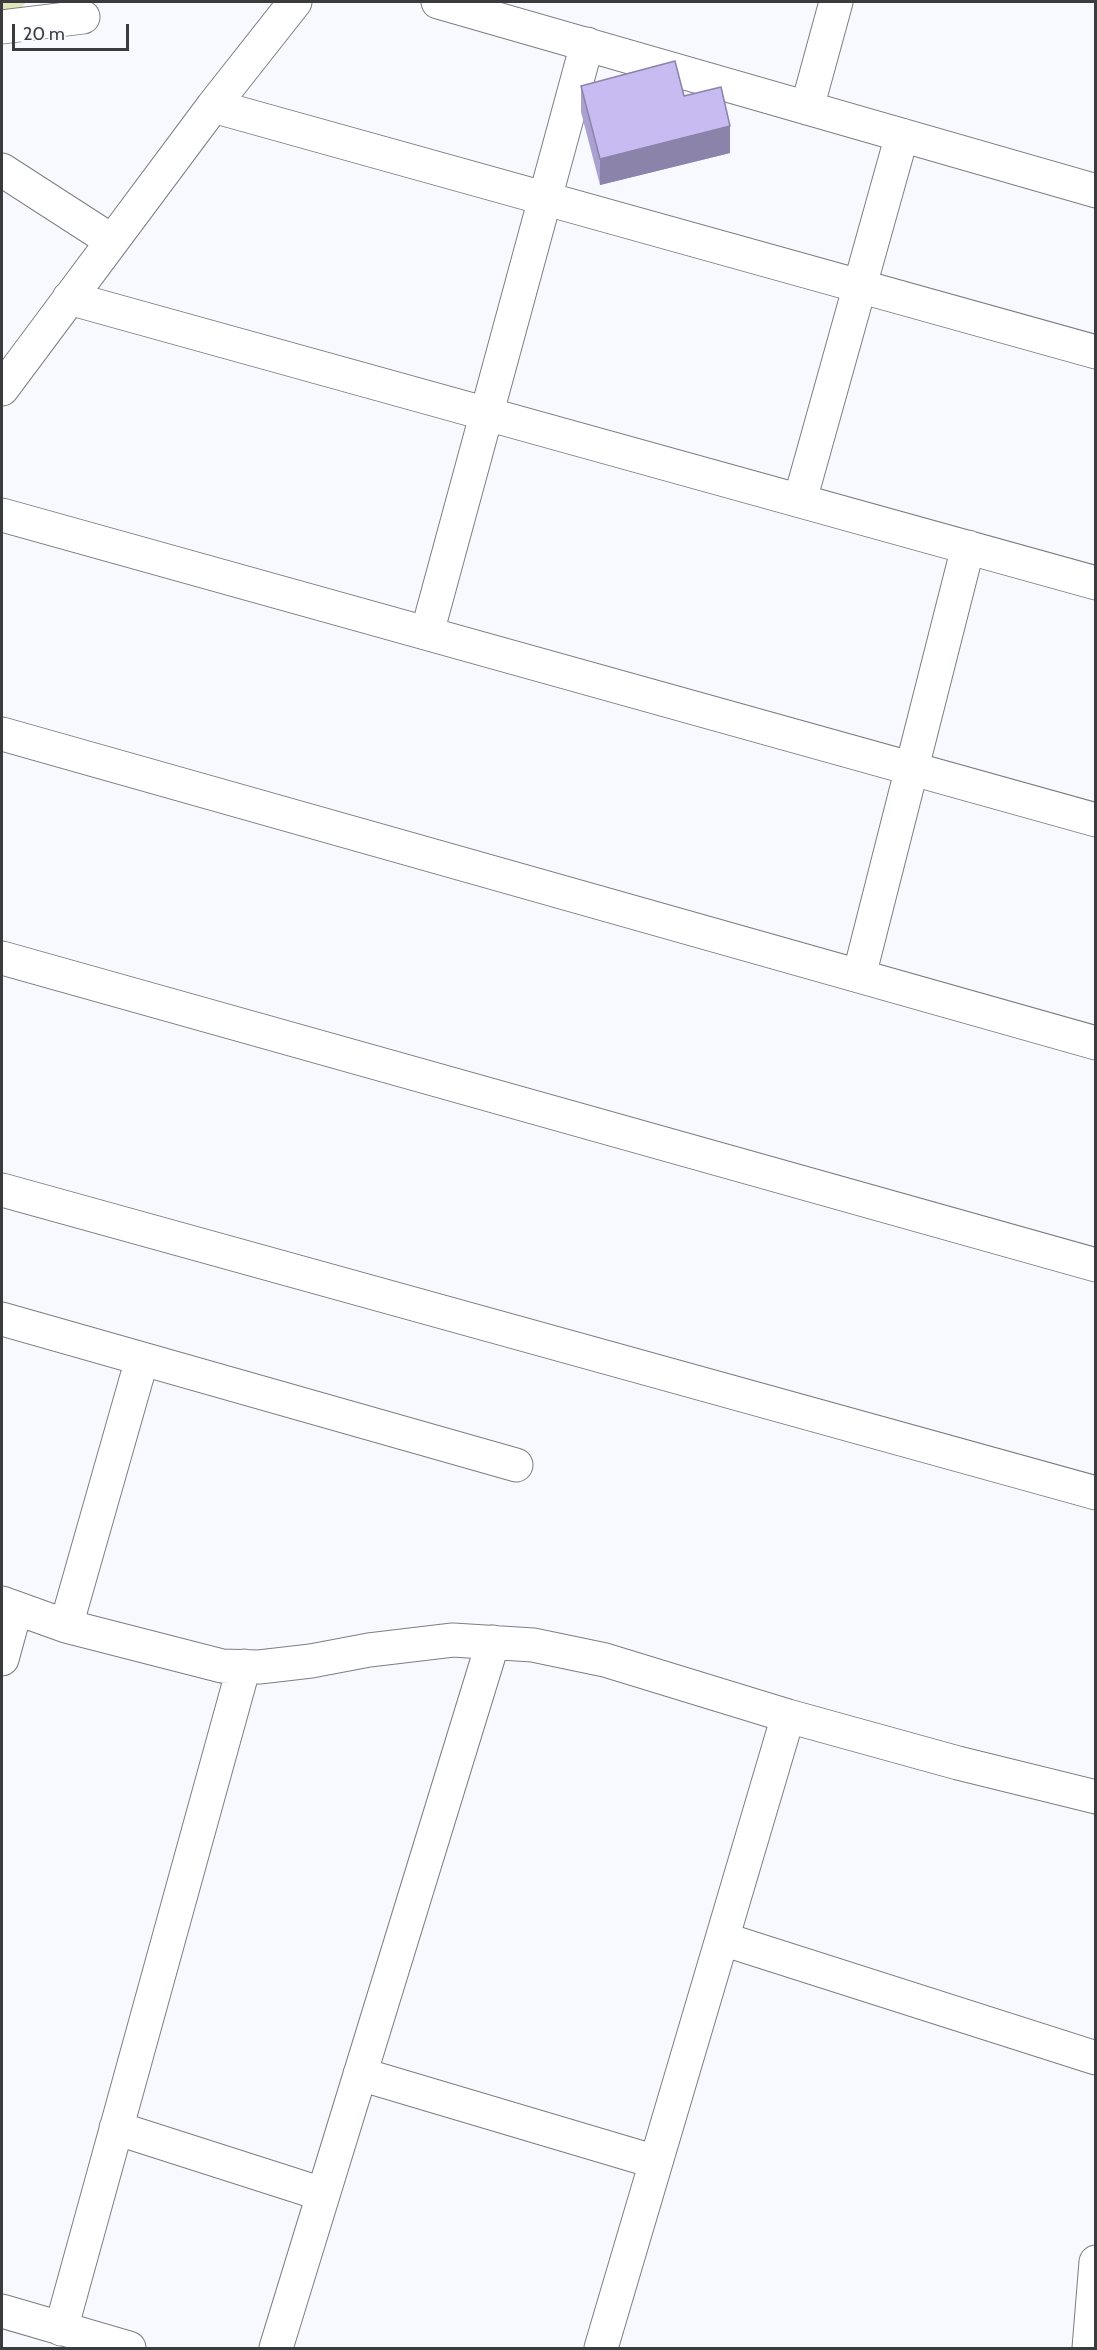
<!DOCTYPE html>
<html>
<head>
<meta charset="utf-8">
<style>
  body { margin:0 }
  #map { position:relative; width:1097px; height:2350px; overflow:hidden; background:#f7f9fe; font-family:Cabin,sans-serif }
  canvas { display:block }
  .frame { position:absolute; inset:0; border:3px solid #3a3b3d; pointer-events:none }
  .scale { position:absolute; left:12px; top:24px; width:117px; height:27px; box-sizing:border-box; border:3px solid #3a3b3d; border-top:0; padding-left:8px; font-size:18px; line-height:21px; white-space:nowrap; color:#3a3b3d; -webkit-text-stroke:4px #f7f9fe; paint-order:stroke }
</style>
</head>
<body>
<div id="map">
<canvas width="1097" height="2350"></canvas>
<div class="frame"></div>
<div class="scale">20 m</div>
</div>
<script>
const ctx = document.querySelector('canvas').getContext('2d');
ctx.lineJoin = 'round';
function fillPath(path, color) {
  ctx.fillStyle = color;
  ctx.fill(path, 'evenodd');
}
function poly(rows) {
  const path = new Path2D();
  for (const r of rows) {
    path.moveTo(r[0], r[1]);
    for (let i = 2; i < r.length; i += 2) path.lineTo(r[i], r[i + 1]);
  }
  return path;
}
function trace(path, color, width, dash) {
  ctx.strokeStyle = color;
  ctx.lineWidth = width;
  ctx.lineCap = dash ? 'butt' : 'round';
  ctx.setLineDash(dash || []);
  ctx.stroke(path);
}
const green = poly([
  [2,2,27,2,2,26]
]);
const minor = poly([
  [438,2,1096,191],
  [2,27,83,17],
  [213,106,1096,352],
  [807,108,836,2],
  [2,170,112,241],
  [69,298,1096,583],
  [2,389,213,106,295,2],
  [800,500,902,135],
  [2,515,1096,820],
  [427,633,587,44],
  [2,734,1096,1043],
  [2,958,1096,1265],
  [859,976,968,547],
  [2,1190,1096,1493],
  [2,1319,516,1465],
  [2,1603,66,1626,222,1666,259,1667,311,1661,369,1650,453,1640,533,1645,605,1660,788,1716,958,1763,1096,1797],
  [66,1626,142,1359],
  [2,1659,16,1608],
  [723,1939,1096,2058],
  [360,2074,656,2162],
  [116,2128,322,2194],
  [2,2311,129,2348],
  [61,2329,244,1666],
  [276,2348,493,1642],
  [601,2348,788,1716],
  [1089,2348,1096,2262]
]);
const wall = poly([
  [581,86,730,153,600,185,581,112]
]);
const shadedWall = poly([
  [730,126,730,153,600,185,600,159]
]);
const building = poly([
  [675,61,684,96,721,87,730,126,600,159,581,86,675,61]
]);
fillPath(green, '#e1e6ba');
trace(minor, '#7c7e84', 35);
trace(minor, '#fff', 33);
fillPath(wall, '#aba1d0');
fillPath(shadedWall, '#8b83a9');
fillPath(building, '#c7bbf2');
trace(building, '#8b83a9', 1.5);
</script>
</body>
</html>
